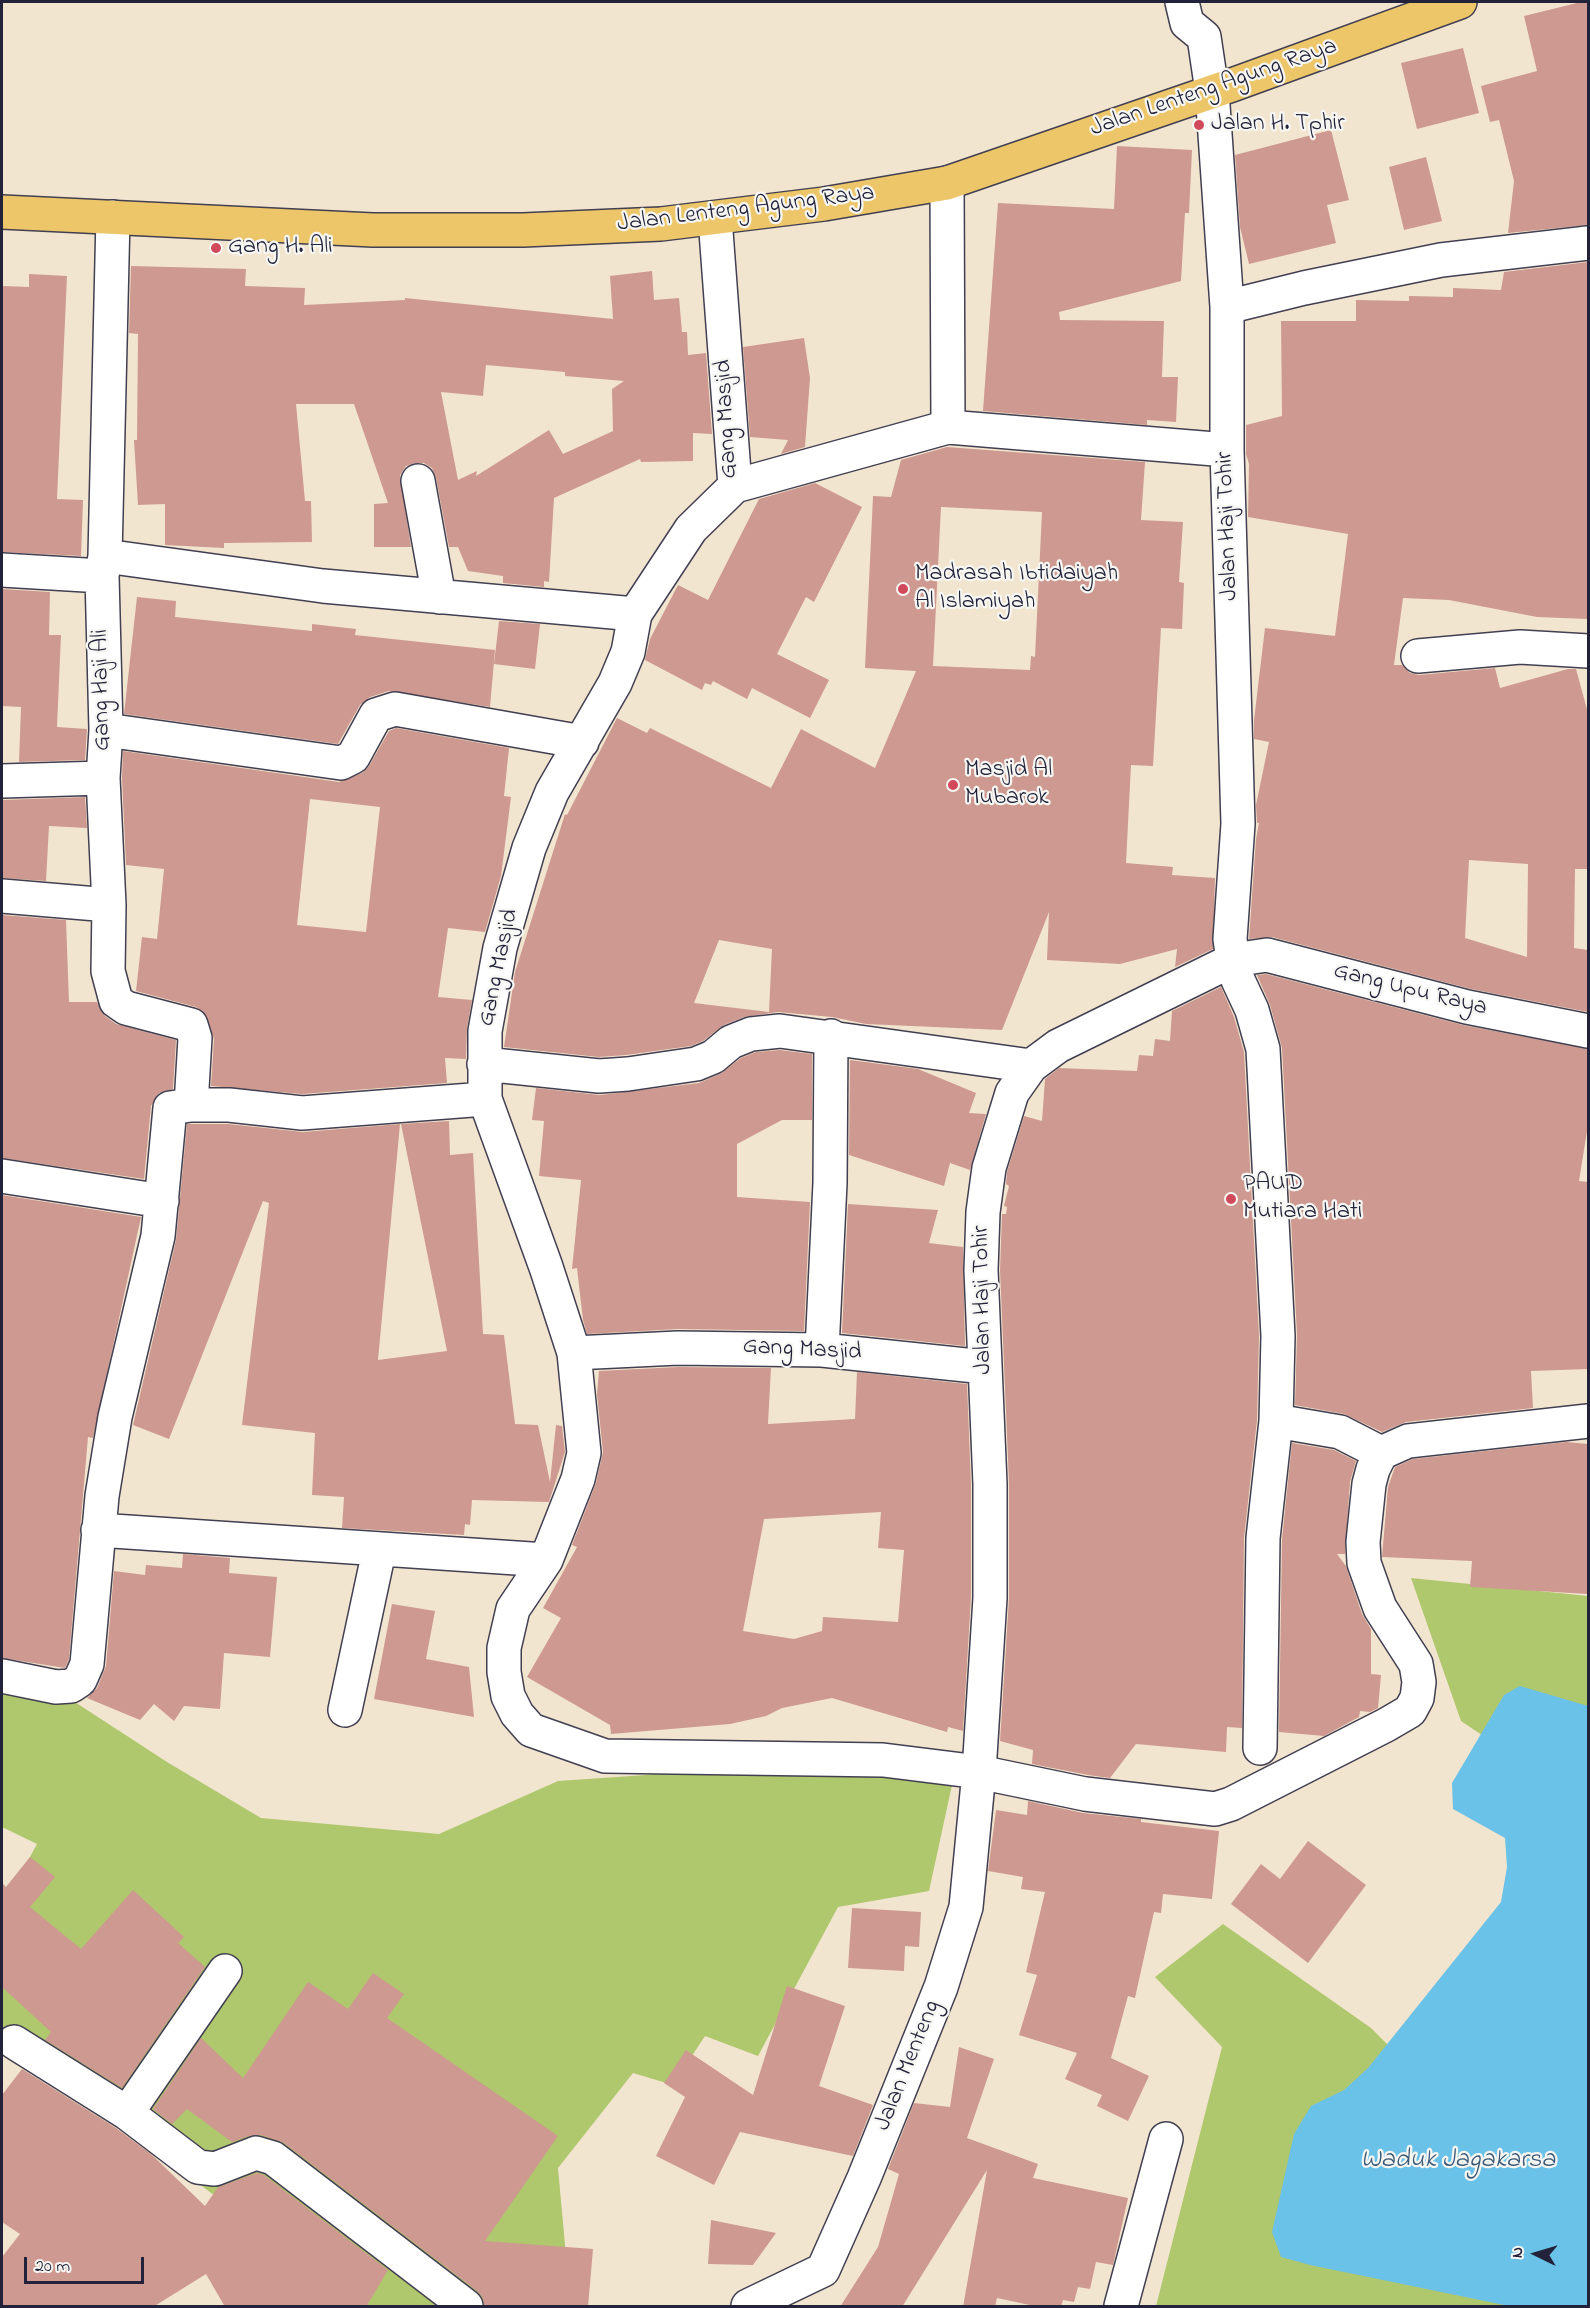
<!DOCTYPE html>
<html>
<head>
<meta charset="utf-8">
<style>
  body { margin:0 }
  #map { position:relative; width:1590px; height:2308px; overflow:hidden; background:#f2e5cf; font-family:"Indie Flower",sans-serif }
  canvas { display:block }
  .frame { position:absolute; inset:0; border:3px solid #22223b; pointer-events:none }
  .north { position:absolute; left:1506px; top:2224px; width:60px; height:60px; -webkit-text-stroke:4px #f6f6f2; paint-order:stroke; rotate:275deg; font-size:16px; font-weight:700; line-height:24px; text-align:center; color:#22223b }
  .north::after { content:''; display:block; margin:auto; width:21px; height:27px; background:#22223b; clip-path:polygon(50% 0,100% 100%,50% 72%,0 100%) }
  .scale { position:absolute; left:24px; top:2257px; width:120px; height:27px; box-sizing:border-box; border:3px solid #22223b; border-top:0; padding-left:8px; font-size:18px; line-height:21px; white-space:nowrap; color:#22223b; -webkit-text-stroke:4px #f6f6f2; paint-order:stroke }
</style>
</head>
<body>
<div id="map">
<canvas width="1590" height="2308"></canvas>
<div class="frame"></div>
<div class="north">N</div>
<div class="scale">20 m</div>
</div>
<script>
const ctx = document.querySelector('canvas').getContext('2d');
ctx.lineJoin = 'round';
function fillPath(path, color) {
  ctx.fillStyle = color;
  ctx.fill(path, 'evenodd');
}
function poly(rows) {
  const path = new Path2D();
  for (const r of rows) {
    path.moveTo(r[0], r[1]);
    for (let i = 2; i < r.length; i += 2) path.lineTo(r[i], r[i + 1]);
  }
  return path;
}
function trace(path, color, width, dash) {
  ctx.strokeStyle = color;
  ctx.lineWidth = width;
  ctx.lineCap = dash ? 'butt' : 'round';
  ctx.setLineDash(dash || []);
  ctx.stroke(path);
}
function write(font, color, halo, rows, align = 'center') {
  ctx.font = font + ' "Indie Flower",sans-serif';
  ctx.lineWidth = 4.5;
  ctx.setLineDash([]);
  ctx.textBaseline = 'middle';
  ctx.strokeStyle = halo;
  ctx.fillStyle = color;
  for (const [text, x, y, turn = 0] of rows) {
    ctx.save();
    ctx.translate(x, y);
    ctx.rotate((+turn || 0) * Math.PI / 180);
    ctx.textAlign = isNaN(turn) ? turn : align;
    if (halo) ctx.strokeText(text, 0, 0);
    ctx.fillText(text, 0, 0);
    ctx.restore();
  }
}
const green = poly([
  [1411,1578,1588,1596,1588,1803,1571,1795,1461,1721],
  [2,1693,61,1693,167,1762,261,1818,439,1834,558,1781,705,1771,861,1764,952,1785,929,1891,838,1907,758,2056,705,2036,673,2085,633,2073,558,2168,566,2256,554,2306,352,2306,343,2295,171,2162,2,2044,2,1909,37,1844,2,1827],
  [1223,1924,1371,2028,1464,2121,1588,2306,1156,2306,1222,2047,1155,1977]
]);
const water = poly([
  [1520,1686,1588,1706,1588,2306,1509,2306,1310,2265,1281,2257,1272,2232,1294,2134,1311,2106,1344,2090,1368,2068,1501,1902,1507,1867,1505,1838,1453,1809,1452,1783,1504,1695]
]);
const building = poly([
  [1581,2,1588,2,1588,225,1508,233,1514,181,1499,120,1490,122,1481,86,1537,71,1524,16],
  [1463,48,1479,113,1417,129,1401,63],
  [1331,130,1349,200,1327,205,1336,243,1249,264,1240,227,1235,155],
  [1117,146,1192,150,1189,213,1185,213,1181,281,1059,312,1060,320,1164,321,1162,377,1178,377,1176,422,1147,420,1147,425,983,411,998,203,1114,209],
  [1426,157,1442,221,1404,230,1389,167],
  [1588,262,1588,619,1537,617,1449,600,1403,598,1394,665,1402,665,1410,673,1419,675,1495,668,1500,688,1568,669,1576,669,1588,713,1588,826,1587,869,1575,869,1574,948,1588,950,1588,1012,1471,989,1272,937,1249,939,1256,839,1259,823,1257,823,1256,805,1269,742,1254,739,1254,720,1265,628,1335,636,1348,534,1248,517,1249,464,1246,454,1246,425,1282,416,1281,321,1356,321,1356,300,1409,301,1409,296,1453,297,1453,288,1501,290,1504,272],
  [1469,860,1528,864,1527,957,1465,938],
  [131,266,246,269,245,286,305,288,304,305,405,300,405,298,613,319,610,276,652,271,654,300,679,298,682,332,687,332,688,355,706,353,712,434,693,433,693,461,641,462,640,459,554,498,549,582,544,581,544,587,503,583,503,576,468,571,458,547,449,547,436,478,432,468,424,463,415,463,406,466,400,475,411,547,374,547,374,504,388,503,354,404,296,404,305,501,311,501,312,542,224,543,224,548,165,545,165,504,138,505,134,440,137,440,138,334,129,333],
  [486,365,565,372,565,376,624,381,612,389,613,431,563,454,549,430,476,476,477,471,458,480,441,392,483,396],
  [29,274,67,276,57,499,83,500,81,556,2,552,2,286,29,287],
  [804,338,810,378,805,447,781,454,788,440,750,437,743,347],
  [947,447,1145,462,1141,520,1183,522,1179,582,1184,583,1182,629,1161,628,1153,766,1131,765,1126,863,1173,867,1172,875,1215,878,1213,949,1175,967,1177,949,1120,964,1047,960,1049,912,1002,1030,866,1024,832,1017,778,1012,744,1017,724,1025,703,1041,691,1046,626,1055,599,1057,504,1047,515,972,565,814,567,815,617,718,647,733,650,728,771,788,801,729,875,768,916,671,865,668,873,496,891,497,901,460],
  [941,507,1042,512,1035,657,1031,656,1030,670,933,666],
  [719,940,772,949,769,1012,694,1003],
  [815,483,862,507,814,602,806,597,777,654,829,680,810,718,752,688,747,699,713,681,711,685,705,683,702,690,645,660,650,639,678,585,708,600,759,499],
  [2,589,50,592,49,635,61,635,57,727,87,729,85,760,19,762,21,707,2,706],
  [137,597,176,601,175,617,312,631,312,624,356,629,355,635,495,650,490,707,389,691,370,697,360,705,338,744,124,714],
  [499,621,540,624,535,669,494,664],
  [396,728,509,748,504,796,511,797,501,876,485,932,448,928,438,997,472,1000,467,1028,466,1059,445,1058,447,1083,302,1094,211,1086,214,1039,204,1012,196,1007,136,991,142,937,157,939,164,869,126,865,122,778,123,751,339,782,362,773,369,766,389,731],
  [310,799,380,807,366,932,297,925],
  [85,797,87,828,49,826,46,881,2,878,2,800],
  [2,915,66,920,69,1002,97,1002,105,1016,116,1024,176,1040,173,1089,159,1093,151,1106,144,1179,2,1158],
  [1266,974,1463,1025,1588,1049,1588,1125,1579,1181,1588,1182,1588,1369,1531,1371,1533,1408,1406,1422,1382,1432,1344,1414,1295,1405,1297,1335,1282,1048,1270,1005,1257,975],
  [1221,987,1234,1017,1244,1052,1259,1336,1257,1420,1244,1538,1242,1728,1227,1727,1226,1752,1136,1744,1110,1778,1088,1775,1032,1764,1033,1750,1000,1741,1009,1598,1009,1483,1000,1270,1002,1214,1006,1214,1007,1207,1004,1206,1009,1186,1006,1184,1007,1172,1024,1116,1042,1121,1045,1079,1059,1068,1137,1071,1139,1055,1153,1056,1155,1039,1170,1041,1172,1011],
  [780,1050,812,1054,812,1120,782,1120,737,1144,737,1197,810,1202,804,1331,678,1329,587,1334,583,1320,577,1268,572,1269,581,1180,539,1176,544,1121,532,1120,536,1088,600,1095,699,1083,720,1074,741,1058,756,1052],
  [850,1060,918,1069,976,1093,969,1113,986,1114,970,1170,950,1163,944,1186,849,1155],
  [449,1121,450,1155,473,1153,483,1334,504,1335,515,1424,538,1425,550,1482,556,1425,562,1426,565,1452,549,1502,472,1500,470,1525,465,1524,464,1535,342,1528,344,1497,312,1495,315,1433,242,1425,269,1203,263,1201,169,1439,133,1425,176,1240,187,1124,228,1124,303,1132,400,1124,378,1360,447,1351,401,1124],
  [2,1195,141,1217,93,1438,88,1437,69,1659,65,1668,2,1658],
  [848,1204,938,1210,929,1243,963,1247,965,1346,842,1333],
  [678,1367,771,1368,768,1424,855,1419,857,1372,967,1384,971,1484,971,1597,963,1731,948,1727,947,1732,832,1698,782,1708,766,1716,730,1724,611,1734,610,1725,527,1677,561,1618,543,1608,577,1547,572,1545,596,1483,603,1452,597,1394,599,1371],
  [881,1512,878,1548,904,1550,898,1622,823,1617,822,1631,794,1639,743,1631,764,1519],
  [1566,1442,1588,1444,1588,1594,1470,1587,1472,1561,1382,1557,1388,1487,1395,1467,1413,1459],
  [1292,1443,1334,1450,1356,1461,1350,1482,1345,1554,1337,1554,1346,1566,1362,1614,1371,1629,1371,1674,1381,1675,1378,1708,1370,1712,1360,1711,1359,1717,1324,1736,1279,1732,1282,1539],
  [183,1554,230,1558,229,1573,277,1577,270,1657,224,1653,220,1709,184,1706,174,1721,154,1704,140,1720,87,1698,97,1688,106,1666,114,1571,145,1575,146,1565,182,1568],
  [392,1604,435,1611,426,1659,469,1667,474,1717,374,1699],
  [1028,1801,1083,1813,1141,1819,1141,1822,1219,1831,1212,1899,1163,1894,1161,1913,1154,1912,1135,1998,1128,1996,1111,2058,1149,2076,1128,2121,1097,2106,1102,2095,1065,2079,1077,2053,1019,2035,1037,1975,1026,1972,1045,1892,1021,1889,1023,1877,988,1871,996,1810,1027,1815],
  [1308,1841,1366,1885,1308,1963,1231,1904,1261,1864,1280,1879],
  [30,1857,55,1877,30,1907,81,1949,133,1890,184,1937,178,1943,205,1967,122,2088,45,2040,51,2032,2,1987,2,1883,6,1887],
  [852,1908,921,1912,919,1947,905,1946,904,1971,848,1968],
  [373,1973,404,1994,387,2018,558,2136,485,2241,593,2249,588,2307,484,2307,483,2298,477,2291,284,2143,261,2135,249,2136,232,2142,187,2109,172,2124,153,2109,201,2038,243,2078,308,1982,348,2009],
  [787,1986,845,2006,819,2086,873,2105,853,2156,740,2132,714,2185,656,2156,685,2097,664,2083,686,2050,753,2095],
  [959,2047,994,2059,967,2138,1038,2164,1033,2178,1128,2198,1113,2265,1096,2262,1090,2289,1078,2287,1074,2302,1063,2300,1061,2307,1039,2307,997,2298,995,2307,963,2307,987,2170,902,2307,840,2307,878,2247,899,2174,888,2169,914,2103,950,2107],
  [22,2069,116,2128,151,2154,205,2206,218,2187,257,2173,264,2175,388,2270,366,2307,225,2307,206,2274,153,2307,2,2307,2,2257,20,2234,2,2222,2,2095],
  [711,2220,776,2233,753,2265,708,2264]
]);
const street = poly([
  [947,183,948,427],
  [113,217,105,556,102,576,106,730,103,778,109,905,108,971,116,1001,126,1008,191,1025,195,1038,191,1105],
  [715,218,735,486],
  [1227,307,1304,288,1441,260,1588,243],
  [1227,450,948,427,735,486,691,529,635,614,628,652,615,683,552,792,529,848,500,948,485,1031,485,1099,546,1267,574,1353,584,1453,578,1479,546,1560,513,1609,504,1648,504,1672,508,1696,517,1714,531,1730,605,1756,883,1760,979,1772,1085,1794,1215,1809,1231,1804,1386,1725,1410,1711,1417,1698,1419,1682,1416,1664,1380,1608,1364,1563,1363,1542,1369,1484,1373,1469,1381,1453,1408,1441,1588,1421],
  [418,481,439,597],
  [105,556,323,586,635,614],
  [2,570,102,576],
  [1418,656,1520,647,1588,651],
  [106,730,341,763,353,757,376,715,395,709,582,742],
  [2,781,103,778],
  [2,896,109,905],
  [484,1064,599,1076,628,1074,696,1064,713,1057,731,1042,751,1034,780,1031,1031,1066],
  [2,1176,162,1201],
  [822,1350,830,1183,831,1036],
  [574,1353,678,1348,822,1350,985,1367],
  [1276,1421,1340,1432,1381,1453],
  [98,1530,546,1560],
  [2,1676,56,1687,71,1686,80,1680,87,1664,102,1496,115,1417,158,1236,170,1108,191,1105,229,1105,302,1113,485,1099],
  [345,1710,379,1551],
  [1260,1748,1263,1538,1276,1421,1278,1336,1263,1049,1252,1010,1238,980,1233,960,1267,955,1467,1007,1588,1031],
  [14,2042,127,2113,198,2167,215,2169,256,2153,273,2158,466,2306],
  [127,2113,225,1971],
  [748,2306,823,2270,864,2178,941,1987,966,1907,979,1772,990,1598,990,1484,981,1270,983,1212,989,1168,1012,1093,1031,1066,1058,1046,1233,960,1230,939,1238,824,1227,450,1227,307,1212,91,1204,37,1187,23,1182,2],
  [1121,2306,1166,2139]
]);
const primary = poly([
  [2,212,373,230,523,230,661,224,824,204,947,183,1232,85,1460,2]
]);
const markers = [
  [1199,125,6,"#d1495b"],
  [216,248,6,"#d1495b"],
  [903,589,6,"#d1495b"],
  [953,785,6,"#d1495b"],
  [1231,1199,6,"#d1495b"]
];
const streetNames = [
  ["Jalan Lenteng Agung Raya",1214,89,-19],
  ["Jalan Lenteng Agung Raya",746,210,-7],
  ["Gang Masjid",728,419,-93],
  ["Jalan Haji Tohir",1229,526,-92],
  ["Gang Haji Ali",103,690,-91],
  ["Gang Masjid",500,968,-78],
  ["Gang Upu Raya",1410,991,14],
  ["Jalan Haji Tohir",984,1300,-91],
  ["Gang Masjid",802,1351,3],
  ["Jalan Menteng",909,2066,-68]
];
const poiNames = [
  ["Jalan H. Tphir",1211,125],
  ["Gang H. Ali",228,248],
  ["Madrasah Ibtidaiyah",915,575],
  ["Al Islamiyah",915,603],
  ["Masjid Al",965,771],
  ["Mubarok",965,799],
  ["PAUD",1243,1185],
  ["Mutiara Hati",1243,1213]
];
const waterNames = [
  ["Waduk Jagakarsa",1458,2162]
];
fillPath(green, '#afc76d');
fillPath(water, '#6bc2e8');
fillPath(building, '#ce9990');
trace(street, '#413f51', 36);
trace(primary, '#413f51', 36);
trace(street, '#fff', 33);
trace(primary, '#ecc669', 33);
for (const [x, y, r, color] of markers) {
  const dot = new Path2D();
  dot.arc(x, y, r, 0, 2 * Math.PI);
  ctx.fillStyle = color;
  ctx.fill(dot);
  trace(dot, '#f6f6f2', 2);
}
write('24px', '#22223b', '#f6f6f2', streetNames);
write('24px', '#22223b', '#f6f6f2', poiNames, 'left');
write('italic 26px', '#3c5a78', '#f6f6f2', waterNames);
</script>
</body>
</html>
